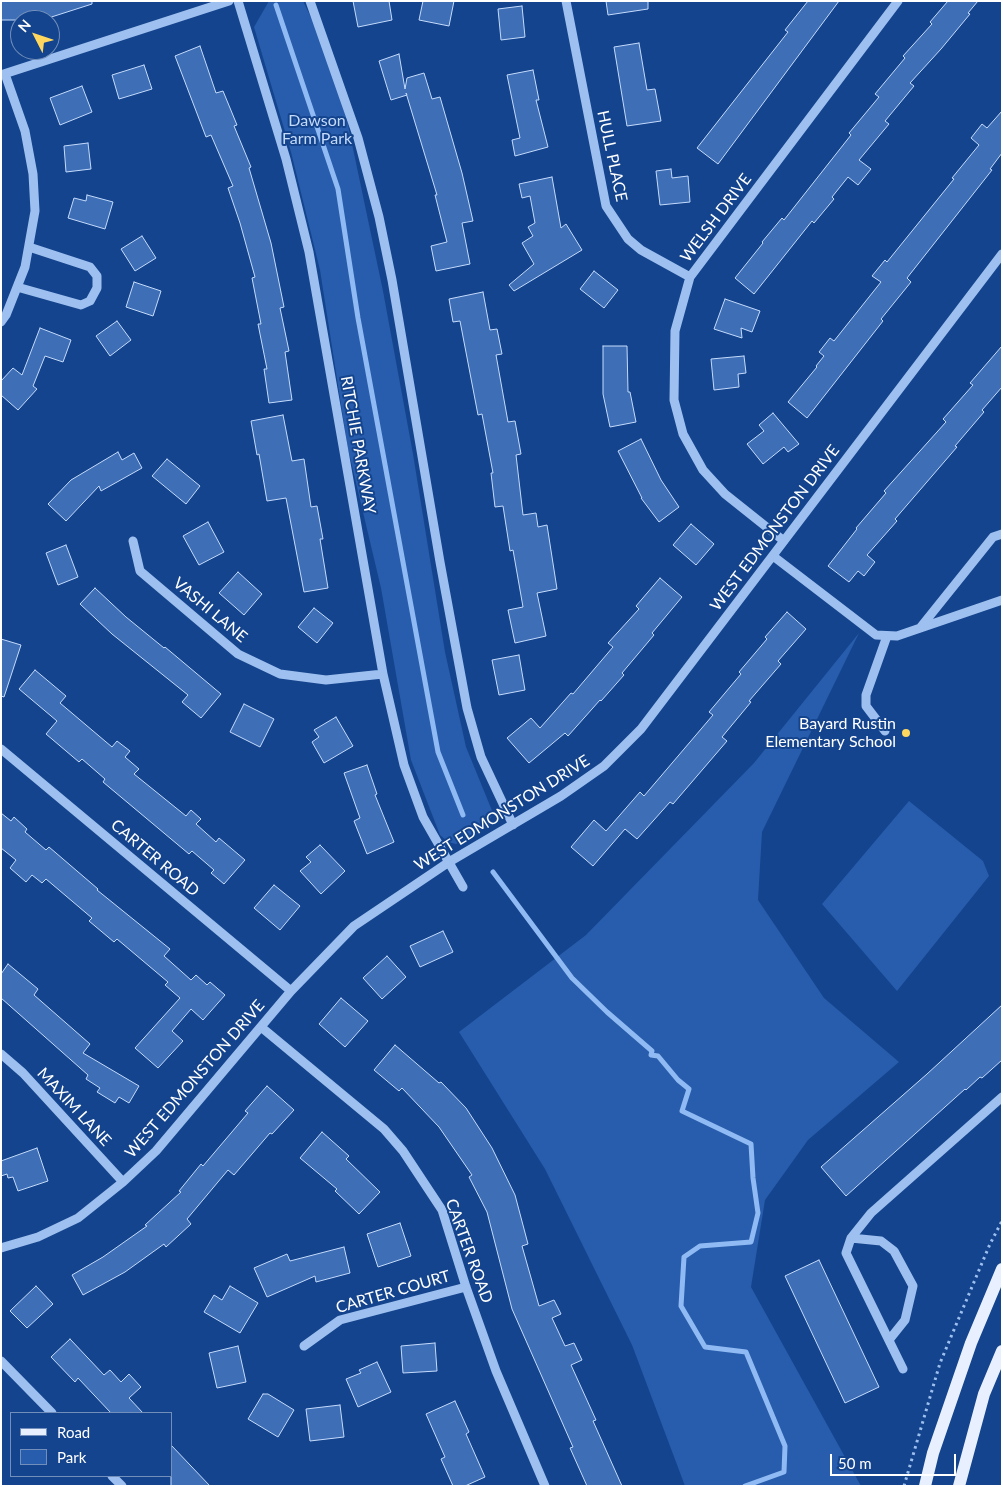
<!DOCTYPE html>
<html>
<head>
<meta charset="utf-8">
<style>
  body { margin:0 }
  #map { position:relative; width:1003px; height:1487px; overflow:hidden; background:#14448d; font-family:Lato,sans-serif }
  canvas { display:block }
  .frame { position:absolute; inset:0; border:2px solid #fff; pointer-events:none }
  .legend { position:absolute; left:10px; top:1412px; width:162px; height:65px; box-sizing:border-box; background:#14448d; border:1px solid #728fbb; margin:0; padding:6px 9px; list-style:none; font-size:15px; color:#fff }
  .legend li { display:flex; align-items:center; gap:10px; height:25px }
  .legend b { width:25px; border:1px solid #728fbb }
  .north { position:absolute; left:10px; top:10px; width:50px; height:50px; box-sizing:border-box; background:#14448d; border:1px solid #728fbb; border-radius:50%; rotate:311deg; font-size:14px; font-weight:700; line-height:20px; text-align:center; color:#fff }
  .north::after { content:''; display:block; margin:auto; width:18px; height:22px; background:#ffd75e; clip-path:polygon(50% 0,100% 100%,50% 72%,0 100%) }
  .scale { position:absolute; left:830px; top:1454px; width:126px; height:22px; box-sizing:border-box; border:2px solid #fff; border-top:0; padding-left:6px; font-size:15px; line-height:18px; white-space:nowrap; color:#fff; -webkit-text-stroke:4px #14448d; paint-order:stroke }
</style>
</head>
<body>
<div id="map">
<canvas width="1003" height="1487"></canvas>
<div class="frame"></div>
<ul class="legend">
<li><b style="height:6px;background:#e8f0ff"></b>Road</li>
<li><b style="height:14px;background:#275dac"></b>Park</li>
</ul>
<div class="north">N</div>
<div class="scale">50 m</div>
</div>
<script>
const ctx = document.querySelector('canvas').getContext('2d');
ctx.lineJoin = 'round';
function fillPath(path, color) {
  ctx.fillStyle = color;
  ctx.fill(path, 'evenodd');
}
function poly(rows) {
  const path = new Path2D();
  for (const r of rows) {
    path.moveTo(r[0], r[1]);
    for (let i = 2; i < r.length; i += 2) path.lineTo(r[i], r[i + 1]);
  }
  return path;
}
function trace(path, color, width, dash) {
  ctx.strokeStyle = color;
  ctx.lineWidth = width;
  ctx.lineCap = dash ? 'butt' : 'round';
  ctx.setLineDash(dash || []);
  ctx.stroke(path);
}
function write(font, color, halo, rows, align = 'center') {
  ctx.font = font + ' Lato,sans-serif';
  ctx.lineWidth = 4;
  ctx.setLineDash([]);
  ctx.textBaseline = 'middle';
  ctx.strokeStyle = halo;
  ctx.fillStyle = color;
  for (const [text, x, y, turn = 0] of rows) {
    ctx.save();
    ctx.translate(x, y);
    ctx.rotate((+turn || 0) * Math.PI / 180);
    ctx.textAlign = isNaN(turn) ? turn : align;
    if (halo) ctx.strokeText(text, 0, 0);
    ctx.fillText(text, 0, 0);
    ctx.restore();
  }
}
const green = poly([
  [269,1,303,1,324,44,348,125,383,291,413,454,445,652,466,747,493,813,486,828,456,844,448,842,440,835,411,760,381,588,348,449,320,270,291,152,254,27],
  [859,633,762,832,758,900,824,998,899,1062,808,1140,765,1200,751,1287,861,1486,685,1486,632,1345,545,1169,459,1032,586,935,754,763],
  [909,801,983,861,989,876,897,991,822,904]
]);
const stream = poly([
  [276,5,338,189,358,318,438,752,463,815],
  [493,872,572,978,607,1012,652,1051,651,1055,658,1056,678,1080,689,1089,682,1111,751,1144,753,1178,758,1213,751,1242,700,1246,684,1257,681,1306,705,1347,746,1352,785,1446,784,1472,745,1486]
]);
const building = poly([
  [1,1,92,1,92,4,42,20,1,20,1,1],
  [353,1,389,1,392,20,358,27,353,1],
  [423,1,454,1,449,26,419,20,423,1],
  [606,1,648,1,648,9,608,15,606,1],
  [808,1,839,1,718,164,697,148,788,32,785,30,808,1],
  [948,1,978,1,968,13,970,14,941,49,910,83,914,86,885,121,889,124,859,160,871,169,858,185,848,177,832,197,834,199,814,223,812,221,754,294,735,278,763,243,762,242,782,218,784,220,851,135,849,133,879,97,875,94,905,58,903,56,932,24,930,22,948,1],
  [522,6,525,37,501,40,498,9,522,6],
  [639,43,647,90,655,89,661,121,627,126,614,47,639,43],
  [200,46,216,93,223,91,237,125,234,126,251,167,249,168,271,243,284,307,280,308,289,351,285,352,292,400,269,403,264,369,267,369,258,324,261,324,252,278,255,277,240,223,228,188,233,186,211,135,206,137,175,56,200,46],
  [399,54,405,89,407,78,424,73,432,99,440,97,462,173,473,221,462,223,470,264,436,271,431,246,447,242,435,195,437,195,406,93,407,95,391,100,379,61,399,54],
  [144,65,152,89,119,99,112,75,144,65],
  [533,70,539,100,536,100,548,147,515,156,512,140,520,138,507,75,533,70],
  [82,86,92,112,60,125,50,98,82,86],
  [1002,111,1002,153,990,169,992,170,907,278,911,282,881,319,883,321,807,418,788,402,817,367,816,366,824,356,819,352,830,338,834,341,873,292,881,282,872,276,885,260,887,262,954,179,952,178,979,145,971,138,982,124,987,128,1002,111],
  [88,143,91,169,66,172,64,146,88,143],
  [671,169,672,178,688,176,690,202,660,205,656,171,671,169],
  [552,177,561,228,566,224,582,250,514,291,509,285,534,264,522,243,533,236,528,227,535,223,530,196,522,198,519,184,552,177],
  [87,195,113,202,105,229,68,218,74,198,86,201,87,195],
  [142,236,156,258,135,271,121,249,142,236],
  [594,271,618,290,604,308,580,289,594,271],
  [134,282,161,291,153,316,126,307,134,282],
  [483,292,490,330,497,329,502,354,496,355,508,422,515,421,521,454,516,455,523,515,536,513,538,527,547,525,557,589,537,593,546,636,515,643,508,610,523,607,513,550,510,551,503,506,495,507,491,473,493,473,482,414,478,415,460,321,453,322,449,299,483,292],
  [725,299,760,311,752,332,741,328,742,338,714,329,725,299],
  [117,321,131,340,110,356,96,336,117,321],
  [40,328,71,340,63,362,45,356,33,386,37,389,18,410,1,395,1,381,13,368,22,375,40,328],
  [603,346,627,346,628,392,630,392,636,422,610,427,603,394,603,346],
  [1002,346,1002,387,982,410,984,412,955,446,957,447,895,519,897,521,867,555,875,562,864,576,858,571,849,582,828,566,857,529,856,528,886,493,884,491,946,422,943,419,973,385,970,383,1002,346],
  [744,356,746,373,738,374,739,387,714,390,711,359,744,356],
  [773,413,799,444,788,452,784,447,763,464,747,444,764,431,759,425,773,413],
  [283,415,292,461,304,459,311,507,317,506,323,539,320,539,328,588,304,592,286,498,267,501,259,454,257,455,251,421,283,415],
  [641,439,661,480,679,507,659,522,641,498,642,498,618,451,641,439],
  [118,452,122,460,134,453,142,468,101,491,99,486,66,521,48,504,71,480,118,452],
  [167,459,200,486,186,504,152,476,167,459],
  [208,522,224,552,199,565,183,536,208,522],
  [691,524,714,544,696,565,673,545,691,524],
  [66,545,78,577,58,585,46,553,66,545],
  [238,572,262,594,244,615,219,593,238,572],
  [660,578,682,597,652,633,654,635,622,673,624,675,601,701,600,700,568,736,565,733,529,763,507,738,531,718,540,728,571,693,573,694,613,647,608,643,639,609,636,606,660,578],
  [95,588,126,617,164,648,165,647,221,694,201,718,182,702,188,695,112,634,80,604,95,588],
  [314,608,333,623,317,643,298,627,314,608],
  [787,612,806,629,778,661,781,664,749,701,751,702,722,737,727,741,673,804,670,802,637,839,625,829,593,866,571,847,594,820,606,831,640,792,644,796,713,715,709,712,741,674,739,672,767,639,765,637,787,612],
  [1,639,21,645,4,697,1,696,1,639],
  [519,655,525,690,499,695,492,660,519,655],
  [35,670,66,696,60,703,112,747,117,741,130,751,125,757,139,769,134,774,186,816,191,810,201,819,196,824,216,842,219,838,245,860,224,884,211,873,214,870,192,851,189,854,103,782,105,779,82,759,79,762,46,734,57,721,19,689,35,670],
  [244,704,274,719,260,747,230,732,244,704],
  [336,717,353,746,324,763,312,742,319,737,314,730,336,717],
  [367,765,377,794,375,795,394,842,367,854,354,821,360,818,344,773,367,765],
  [1,813,11,821,14,817,27,829,25,832,46,850,49,847,98,889,97,890,170,949,164,956,191,980,196,975,207,985,210,982,225,995,203,1020,191,1009,172,1031,183,1041,158,1068,135,1048,180,998,165,985,168,982,117,939,114,942,89,921,92,918,46,879,42,883,32,875,26,882,10,868,16,860,1,848,1,813],
  [320,845,345,871,321,894,300,871,311,862,306,857,320,845],
  [274,885,300,906,280,930,254,908,274,885],
  [443,931,453,952,420,967,410,946,443,931],
  [387,956,406,977,382,999,363,978,387,956],
  [8,964,38,989,34,995,90,1044,83,1053,139,1086,129,1103,119,1097,115,1103,97,1092,100,1088,86,1079,88,1075,1,998,1,974,8,964],
  [341,998,368,1021,345,1047,319,1024,341,998],
  [1002,1005,1002,1060,982,1078,980,1077,966,1090,965,1089,846,1196,821,1167,927,1074,1002,1005],
  [395,1045,439,1083,441,1082,466,1108,492,1148,515,1195,528,1244,522,1246,539,1306,554,1300,561,1314,552,1318,565,1346,574,1343,582,1360,571,1365,596,1420,593,1421,622,1486,587,1486,570,1448,573,1447,512,1309,487,1212,469,1177,472,1175,439,1127,402,1088,399,1091,374,1070,395,1045],
  [267,1086,294,1110,272,1134,270,1133,234,1175,228,1170,187,1219,191,1224,166,1247,164,1244,125,1272,83,1295,72,1275,103,1257,147,1226,145,1225,181,1192,179,1191,201,1164,203,1166,248,1113,245,1111,267,1086],
  [322,1132,349,1156,346,1159,380,1192,359,1214,335,1191,337,1189,300,1158,322,1132],
  [37,1148,48,1181,18,1191,13,1177,8,1178,7,1174,1,1176,1,1161,37,1148],
  [400,1223,411,1256,378,1267,367,1234,400,1223],
  [344,1247,350,1273,316,1282,315,1276,267,1297,254,1268,287,1254,290,1261,344,1247],
  [819,1260,879,1387,845,1403,785,1276,819,1260],
  [36,1286,53,1304,27,1328,10,1311,36,1286],
  [230,1286,258,1303,240,1333,204,1312,214,1295,222,1300,230,1286],
  [70,1339,104,1375,110,1370,121,1382,129,1374,141,1387,129,1398,143,1413,111,1413,78,1378,75,1382,51,1357,70,1339],
  [435,1343,437,1371,403,1373,401,1346,435,1343],
  [238,1346,246,1382,217,1388,209,1353,238,1346],
  [377,1362,391,1392,358,1407,346,1379,361,1373,359,1370,377,1362],
  [263,1394,268,1394,294,1410,278,1437,248,1419,263,1394],
  [455,1401,469,1432,466,1434,485,1477,465,1486,453,1486,441,1459,445,1457,426,1414,455,1401],
  [340,1405,344,1437,310,1441,306,1409,340,1405],
  [171,1445,210,1486,171,1486,171,1445]
]);
const path = poly([
  [904,1486,940,1363,990,1244,1002,1221]
]);
const minor = poly([
  [238,1,286,159,309,252,383,674,404,765,423,817,463,887],
  [310,1,358,138,379,217,392,280,440,562,467,708,481,757,513,825],
  [566,1,606,206,628,239,641,250,690,277],
  [1,75,229,1],
  [17,287,81,305,90,301,97,288,97,276,90,267,29,247],
  [1,322,6,315,25,267,35,211,33,174,25,131,5,74],
  [133,541,140,571,238,654,280,674,326,680,383,674],
  [784,541,725,494,703,470,683,434,674,400,675,331,690,277,898,1],
  [773,556,876,635,897,636,1002,600],
  [920,628,993,537,1002,534],
  [885,731,866,706,866,695,887,636],
  [1,749,291,991],
  [261,1027,384,1129,403,1151,442,1210,466,1287,496,1371,545,1486],
  [1,1054,23,1073,123,1182],
  [851,1238,881,1241,894,1251,913,1286,905,1320,889,1340],
  [1,1248,38,1237,78,1218,123,1182,156,1151,291,991,354,926,449,862,561,796,604,766,641,729,1002,254],
  [304,1346,340,1320,466,1287],
  [1,1361,52,1413],
  [903,1369,846,1253,851,1238,871,1213,1002,1097],
  [112,1476,122,1486]
]);
const major = poly([
  [925,1486,933,1453,971,1343,1002,1269],
  [959,1486,984,1394,1002,1351]
]);
const markers = [
  [906,733,5,"#ffd75e"]
];
const parkNames = [
  ["Dawson",317,121],
  ["Farm Park",317,139]
];
const streetNames = [
  ["HULL PLACE",612,156,78],
  ["WELSH DRIVE",716,218,-53],
  ["RITCHIE PARKWAY",358,445,80],
  ["WEST EDMONSTON DRIVE",775,528,-53],
  ["VASHI LANE",210,610,40],
  ["WEST EDMONSTON DRIVE",502,813,-32],
  ["CARTER ROAD",155,858,40],
  ["WEST EDMONSTON DRIVE",195,1079,-49],
  ["MAXIM LANE",74,1107,47],
  ["CARTER ROAD",469,1251,70],
  ["CARTER COURT",393,1292,-16]
];
const poiNames = [
  ["Bayard Rustin",896,724],
  ["Elementary School",896,742]
];
fillPath(green, '#275dac');
trace(stream, '#90baf3', 5);
fillPath(building, '#3d6eb6');
trace(building, '#c5dbfc', 1);
trace(path, '#9ec0f0', 3, [2.5, 4]);
trace(minor, '#9ec0f0', 9);
trace(major, '#e8f0ff', 12);
for (const [x, y, r, color] of markers) {
  const dot = new Path2D();
  dot.arc(x, y, r, 0, 2 * Math.PI);
  ctx.fillStyle = color;
  ctx.fill(dot);
  trace(dot, '#14448d', 2);
}
write('16px', '#c5dbfc', '#14448d', parkNames);
write('16px', '#fff', '#14448d', streetNames);
write('16px', '#fff', '#14448d', poiNames, 'right');
</script>
</body>
</html>
